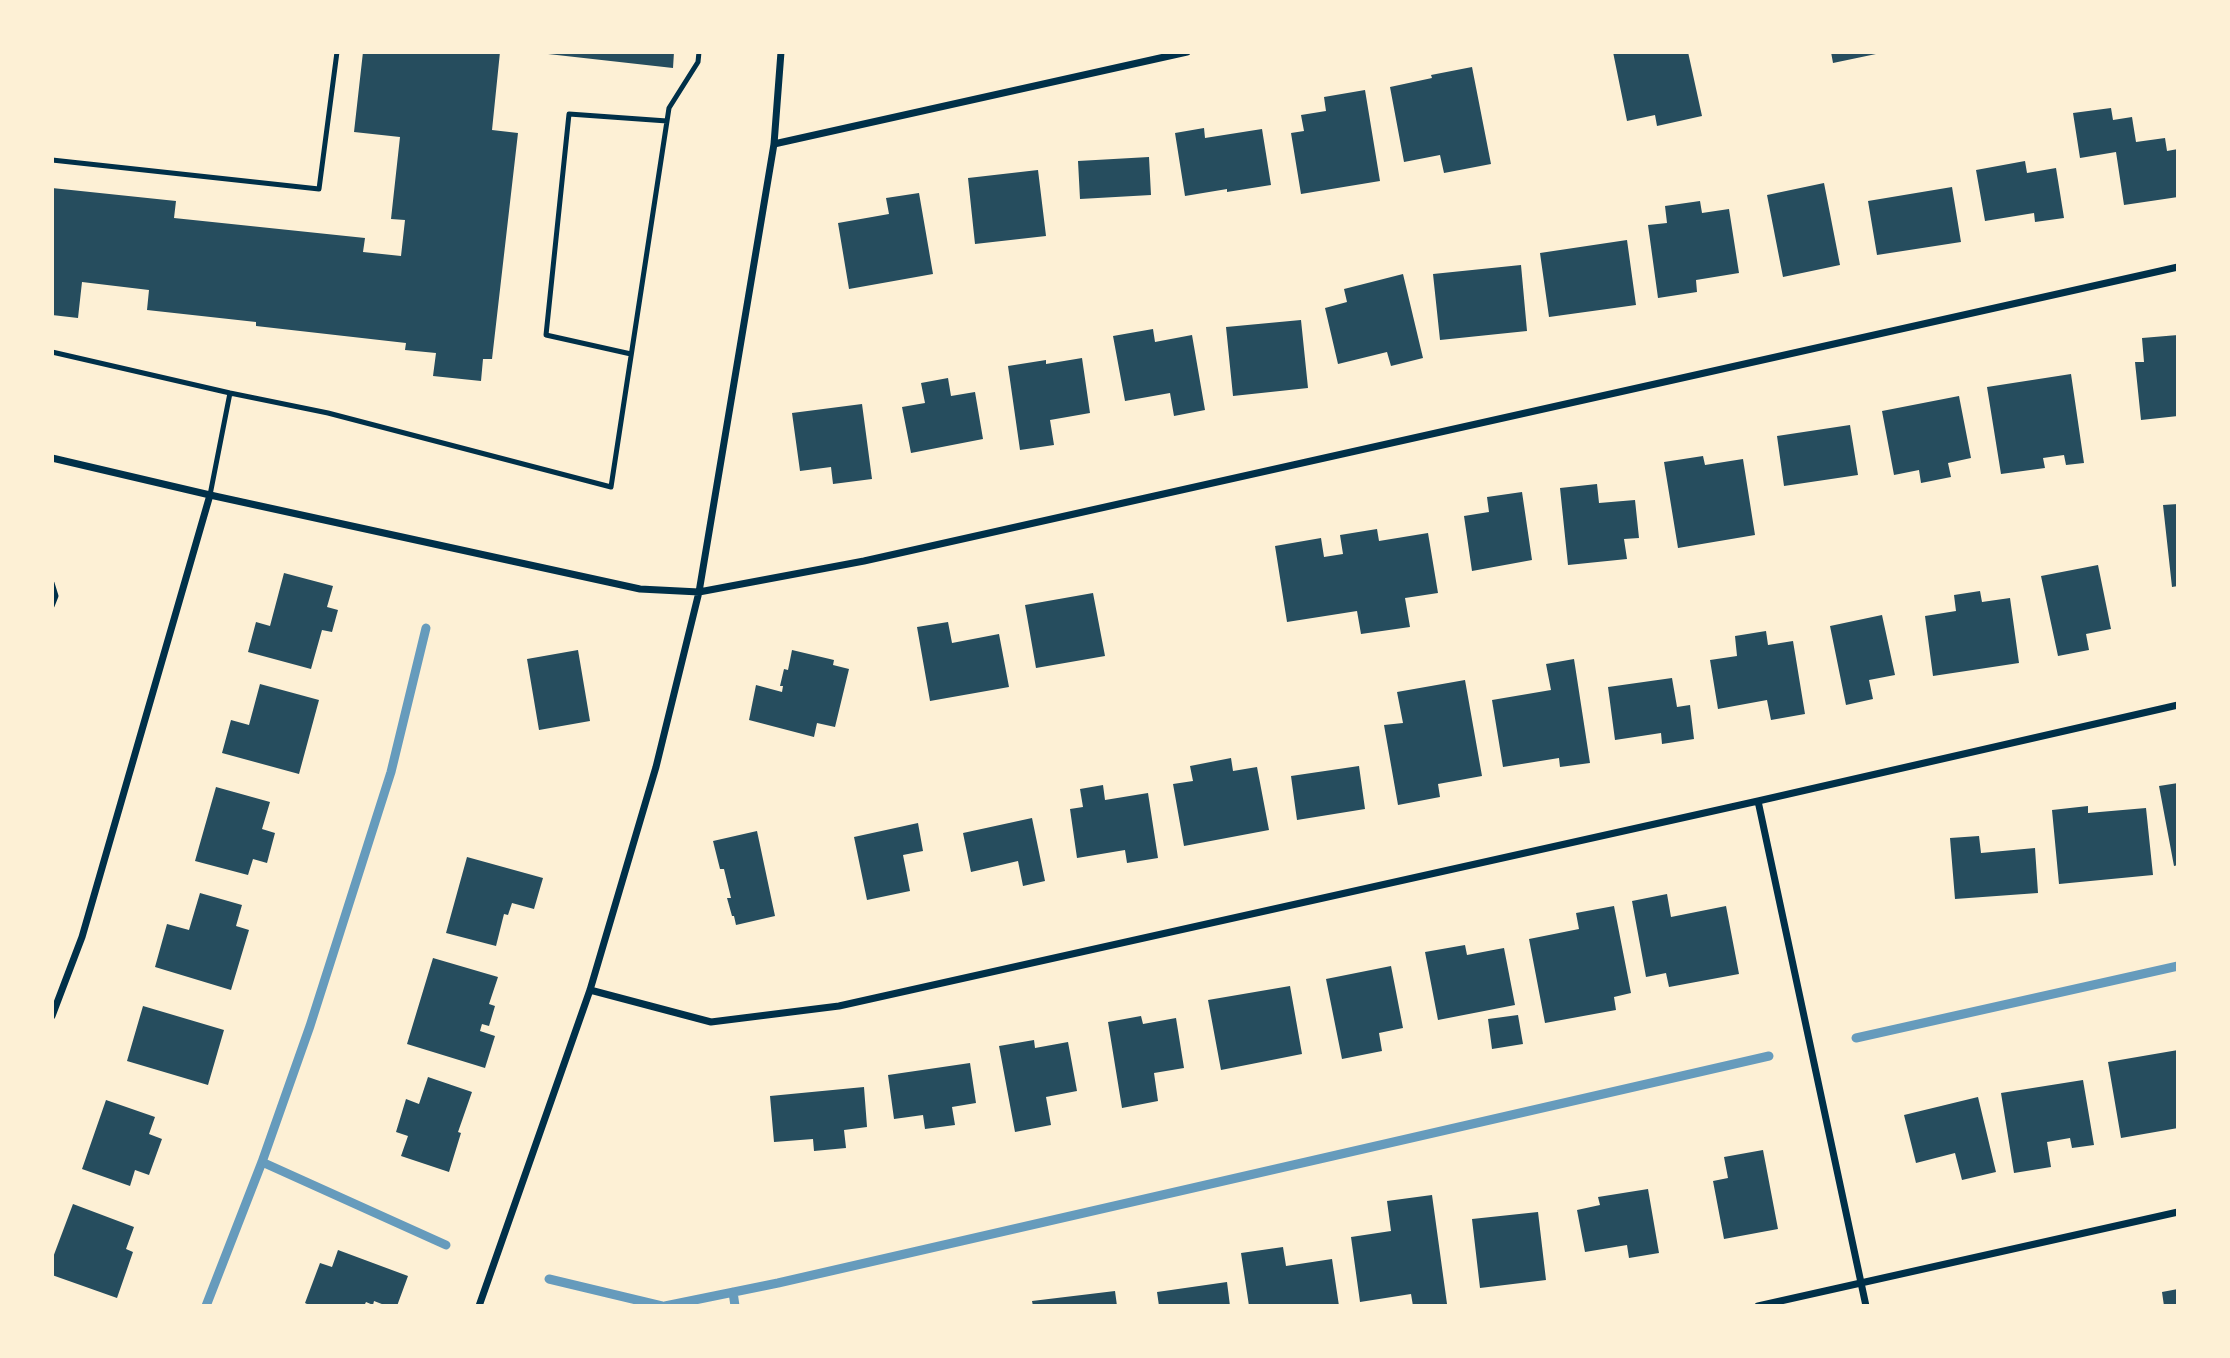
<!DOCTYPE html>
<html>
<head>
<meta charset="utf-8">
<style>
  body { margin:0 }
  #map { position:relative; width:2230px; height:1358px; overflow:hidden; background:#fdf0d5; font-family:"Alegreya Sans",sans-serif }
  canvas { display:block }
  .frame { position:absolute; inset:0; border:54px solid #fdf0d5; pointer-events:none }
</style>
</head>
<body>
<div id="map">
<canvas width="2230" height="1358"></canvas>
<div class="frame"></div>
</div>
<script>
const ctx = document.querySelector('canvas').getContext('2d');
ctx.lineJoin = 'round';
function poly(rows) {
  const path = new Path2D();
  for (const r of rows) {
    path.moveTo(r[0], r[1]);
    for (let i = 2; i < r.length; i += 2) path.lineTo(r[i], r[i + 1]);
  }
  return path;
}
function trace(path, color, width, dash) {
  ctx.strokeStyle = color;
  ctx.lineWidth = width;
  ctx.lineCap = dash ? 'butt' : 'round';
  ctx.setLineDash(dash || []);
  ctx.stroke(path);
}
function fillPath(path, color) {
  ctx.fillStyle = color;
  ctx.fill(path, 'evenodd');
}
const stream = poly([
  [1856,1038,2178,966],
  [262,1162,446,1245],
  [549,1279,662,1306],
  [733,1292,735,1306],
  [206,1306,262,1162,310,1026,391,772,426,628],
  [665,1306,778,1283,1769,1056]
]);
const building = poly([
  [363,52,500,52,492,130,518,133,492,359,483,359,481,381,433,376,436,353,405,350,406,343,256,326,256,322,147,310,149,290,82,282,78,318,52,315,52,188,176,201,174,218,365,238,363,252,401,256,405,220,391,219,400,137,354,132],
  [548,52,674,52,673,68,548,54],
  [1613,52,1645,52,1645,54,1688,52,1702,116,1657,126,1655,115,1627,121],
  [1831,52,1876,52,1876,54,1833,63],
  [1472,67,1491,164,1444,173,1440,155,1404,162,1390,87,1432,78,1431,75],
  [1365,90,1380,181,1301,194,1291,133,1304,131,1301,115,1326,111,1324,97],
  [2111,108,2113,120,2132,117,2136,142,2165,138,2167,151,2178,149,2178,197,2124,205,2116,152,2080,158,2073,113],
  [1204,128,1205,138,1262,129,1271,185,1227,192,1227,189,1185,196,1175,133],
  [1149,157,1151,195,1080,199,1078,161],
  [2025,161,2027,173,2056,168,2064,218,2035,222,2034,213,1985,221,1976,170],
  [1038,170,1046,236,975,244,968,178],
  [1824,183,1840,265,1783,277,1767,195],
  [1952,187,1961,242,1877,255,1868,201],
  [919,193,933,274,849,289,838,223,889,214,886,198],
  [1700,201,1702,213,1729,209,1739,273,1696,280,1697,292,1658,298,1648,225,1667,223,1665,206],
  [1627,240,1636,305,1549,317,1540,253],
  [1521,265,1527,331,1440,340,1433,274],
  [1403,274,1423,358,1391,366,1387,352,1338,364,1325,308,1347,302,1344,289],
  [1301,320,1308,388,1233,396,1226,327],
  [1153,329,1155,342,1192,335,1205,410,1174,416,1170,393,1125,401,1113,336],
  [2178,335,2178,416,2141,420,2135,362,2144,362,2142,338],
  [1082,358,1090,413,1050,420,1054,445,1020,450,1008,366,1046,360,1046,364],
  [2071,374,2084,463,2066,465,2064,455,2043,458,2045,468,2001,474,1987,387],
  [948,378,951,396,975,392,983,439,911,453,902,407,925,403,921,383],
  [1959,396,1971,458,1948,463,1951,477,1921,483,1919,470,1894,475,1882,411],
  [862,404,872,479,833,484,831,467,800,471,792,413],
  [1850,425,1858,475,1784,486,1777,436],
  [1703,456,1705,465,1743,459,1755,535,1678,548,1664,462],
  [1597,484,1599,503,1635,500,1639,538,1624,539,1627,559,1568,565,1560,488],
  [1522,492,1532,560,1472,571,1464,516,1489,512,1487,497],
  [2178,504,2178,586,2172,587,2163,505],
  [1377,529,1379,541,1428,533,1438,593,1405,598,1410,627,1361,634,1357,611,1287,622,1275,546,1321,538,1324,557,1343,554,1340,535],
  [2098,565,2111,629,2086,634,2089,650,2058,656,2041,576],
  [284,573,333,586,327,607,338,610,332,632,322,630,311,669,248,652,256,622,270,626],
  [1980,591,1982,602,2010,598,2019,663,1933,676,1925,616,1956,611,1954,595],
  [1093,593,1105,656,1036,668,1025,605],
  [1882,615,1895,675,1869,680,1873,699,1846,705,1830,626],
  [948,622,952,643,999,634,1009,687,930,701,917,627],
  [1766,631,1768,645,1793,641,1805,714,1771,720,1767,700,1718,709,1710,660,1737,656,1735,636],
  [578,650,590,721,539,730,527,659],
  [792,650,834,660,833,665,849,669,835,727,817,723,814,737,749,720,756,685,782,692,783,686,780,686,784,669,788,670],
  [1574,659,1590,763,1560,767,1559,758,1503,767,1492,700,1551,690,1546,664],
  [1672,678,1677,707,1690,705,1694,739,1662,744,1661,733,1615,740,1608,687],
  [1465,680,1482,776,1438,784,1440,797,1398,805,1384,725,1403,723,1397,692],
  [260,684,319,700,299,774,222,753,231,720,249,725],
  [1231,758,1233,771,1257,767,1269,830,1184,846,1173,784,1193,781,1190,766],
  [1359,766,1365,809,1297,820,1291,776],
  [2178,783,2178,865,2174,866,2159,786],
  [1103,785,1105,800,1148,793,1158,858,1127,863,1125,850,1077,858,1070,809,1083,807,1080,789],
  [216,787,270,802,262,829,275,833,267,863,253,859,248,875,195,861],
  [2088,806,2088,813,2146,808,2153,875,2059,884,2052,810],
  [1032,818,1045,881,1023,886,1018,861,971,872,963,833],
  [918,823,923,851,903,855,910,891,867,900,854,837],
  [757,831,775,916,736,925,734,916,732,916,727,898,731,898,724,869,720,869,713,841],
  [1979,836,1981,853,2035,848,2038,893,1955,899,1950,838],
  [467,857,543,878,534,909,512,903,508,915,504,914,496,946,446,933],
  [200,893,242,905,236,926,249,930,231,990,155,967,167,924,189,930],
  [1667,894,1671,917,1726,906,1739,974,1669,987,1666,973,1646,977,1632,901],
  [1614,906,1631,993,1614,997,1616,1010,1545,1023,1529,939,1579,929,1576,913],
  [1465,945,1467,955,1504,948,1515,1005,1438,1020,1425,952],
  [433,958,498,977,489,1004,495,1006,489,1026,482,1024,480,1031,495,1036,485,1068,407,1044],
  [1391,966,1403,1028,1379,1033,1382,1051,1342,1059,1326,979],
  [1290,986,1302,1054,1221,1070,1208,1000],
  [143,1006,224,1030,208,1085,127,1061],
  [1518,1015,1523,1044,1492,1049,1488,1019],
  [1141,1016,1143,1024,1176,1018,1184,1068,1154,1073,1158,1101,1122,1108,1108,1022],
  [1034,1040,1035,1048,1068,1042,1077,1091,1046,1097,1051,1125,1015,1132,999,1046],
  [2178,1050,2178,1128,2121,1138,2108,1062],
  [970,1063,976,1103,952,1107,955,1125,925,1129,923,1115,894,1119,888,1075],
  [428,1077,472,1092,458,1132,461,1133,449,1172,401,1156,408,1136,396,1132,406,1099,419,1104],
  [2083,1080,2094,1145,2072,1148,2070,1138,2047,1142,2051,1167,2014,1173,2001,1093],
  [864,1087,867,1127,844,1130,846,1148,814,1151,813,1139,774,1142,770,1096],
  [1978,1097,1996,1172,1962,1180,1955,1153,1916,1163,1904,1115],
  [106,1100,155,1117,149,1134,162,1139,149,1175,135,1170,130,1186,82,1169],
  [1763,1150,1778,1229,1724,1239,1713,1181,1728,1178,1724,1157],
  [1648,1189,1659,1253,1629,1258,1627,1245,1585,1252,1577,1210,1600,1205,1598,1197],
  [1432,1195,1447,1304,1413,1306,1411,1294,1360,1302,1351,1237,1391,1231,1387,1201],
  [73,1204,134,1227,126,1249,133,1252,117,1298,52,1275,52,1260],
  [1538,1212,1546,1280,1480,1288,1472,1219],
  [1283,1247,1286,1266,1332,1259,1339,1306,1249,1306,1241,1253],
  [338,1250,408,1276,397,1306,387,1306,374,1301,373,1305,366,1302,364,1306,311,1306,305,1303,320,1263,332,1267],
  [1227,1282,1230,1306,1159,1306,1157,1292],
  [2178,1289,2178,1306,2164,1306,2162,1292],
  [1115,1291,1117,1306,1033,1306,1032,1301]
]);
const service = poly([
  [52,160,319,189,337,52],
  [52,352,230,393,328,413,611,487,669,108,698,62,699,52],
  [631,354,546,335,569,114,667,121],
  [210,495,230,393],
  [52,583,56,596,52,606]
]);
const minor = poly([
  [774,144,1187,52],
  [52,458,210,495,640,589,699,592,864,561,2178,267],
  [1758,801,1866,1306],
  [590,990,711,1022,839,1006,1758,801,2178,705],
  [52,1016,82,937,210,495],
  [479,1306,590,990,656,767,699,592,774,144,781,52],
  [1758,1306,2178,1212]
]);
trace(stream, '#669bbc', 9);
fillPath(building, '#264d5e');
trace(service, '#003049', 5);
trace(minor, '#003049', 7);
</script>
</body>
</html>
